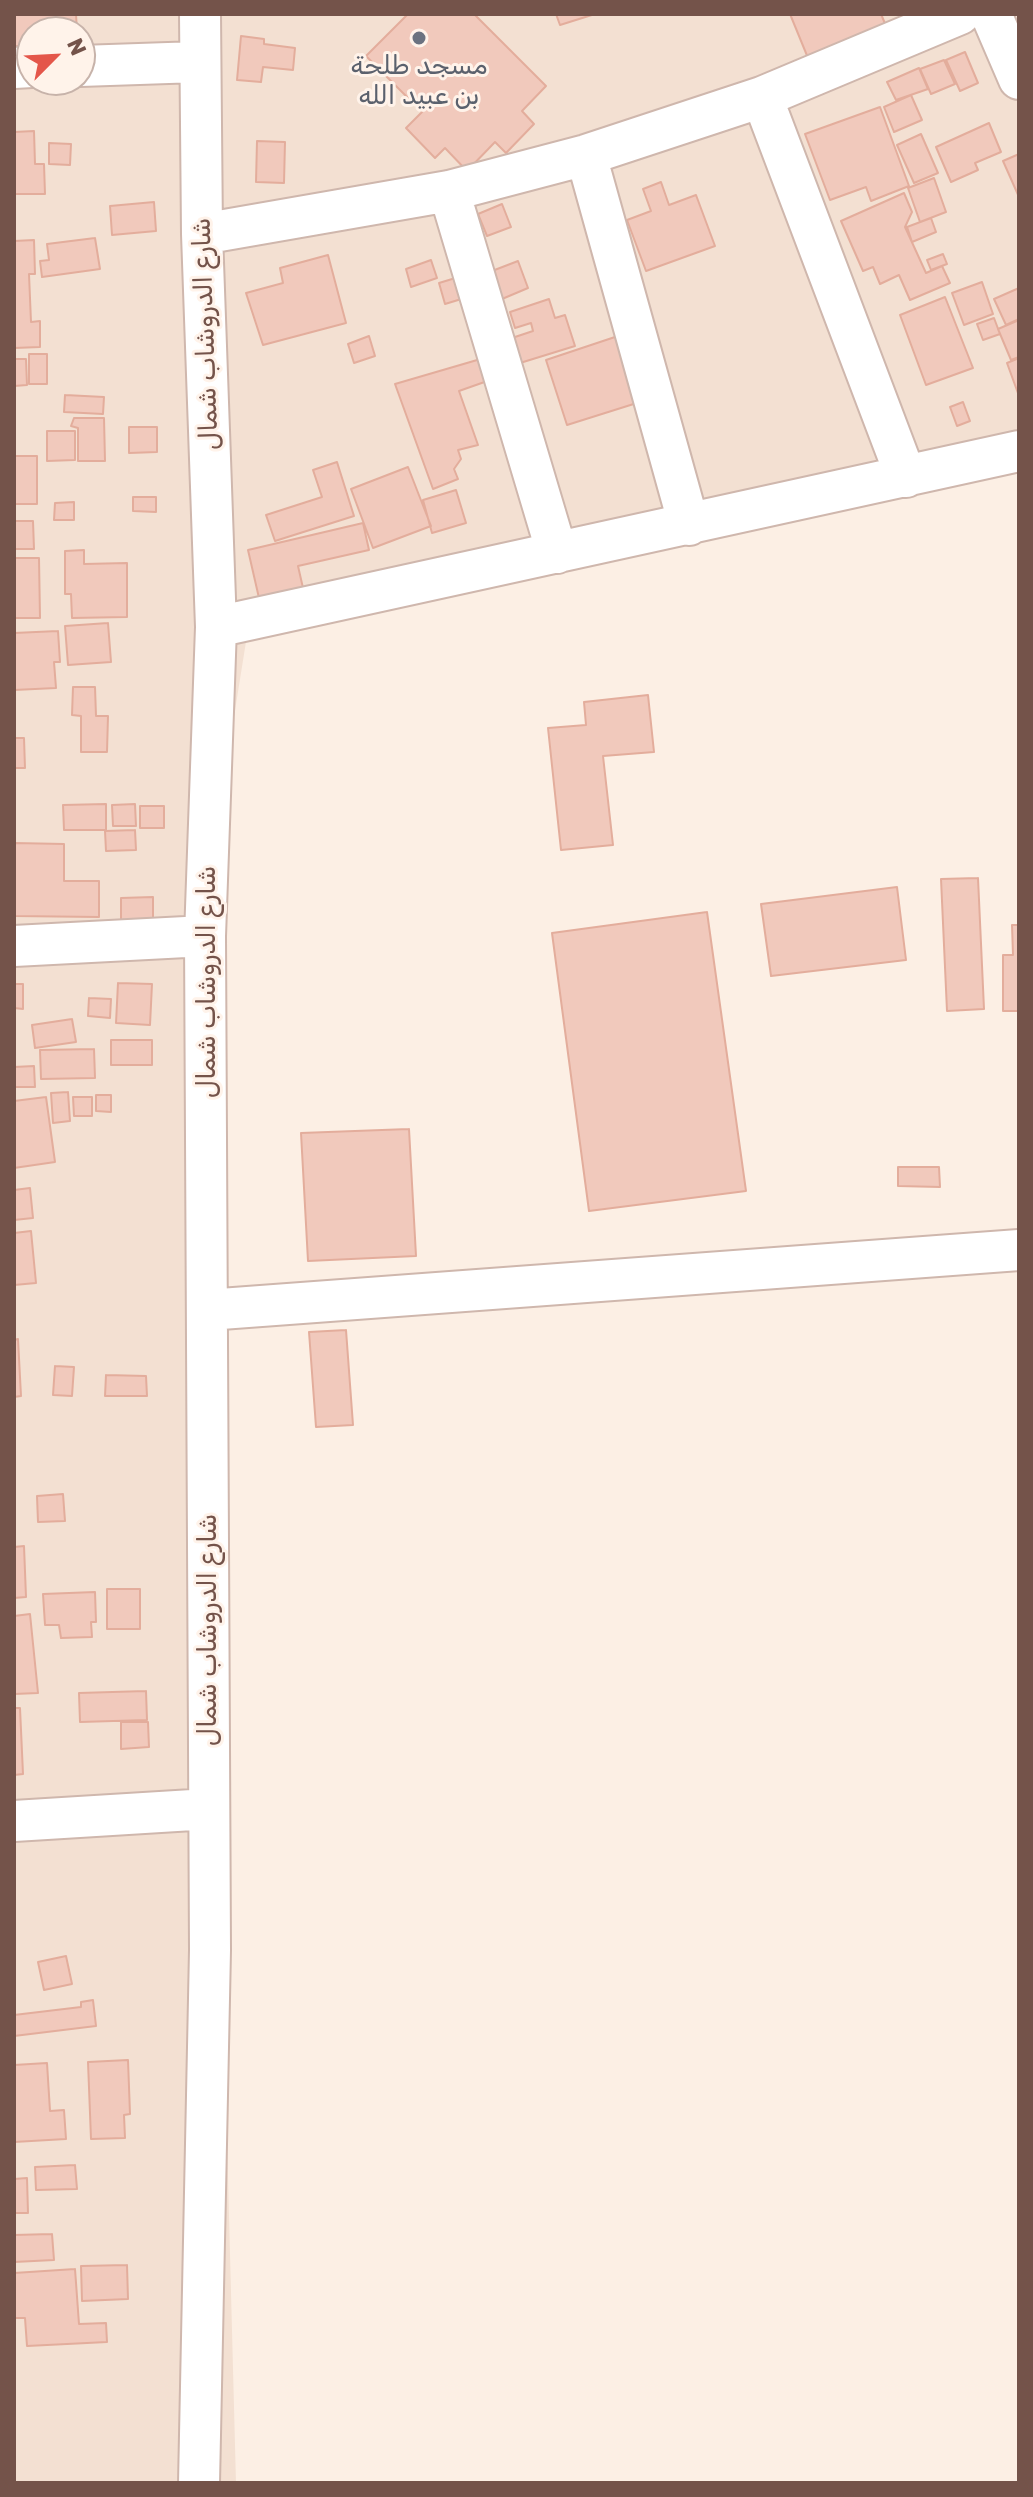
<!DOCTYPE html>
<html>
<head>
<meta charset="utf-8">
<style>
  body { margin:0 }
  #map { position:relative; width:1033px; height:2497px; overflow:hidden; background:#fcefe4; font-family:Rubik,sans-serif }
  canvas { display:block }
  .frame { position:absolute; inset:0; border:16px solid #74534a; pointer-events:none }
  .north { position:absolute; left:16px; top:16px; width:80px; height:80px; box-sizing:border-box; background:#fff3ea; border:2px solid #c7b3aa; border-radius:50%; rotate:66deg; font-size:22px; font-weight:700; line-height:32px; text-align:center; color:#74534a }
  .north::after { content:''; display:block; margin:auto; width:28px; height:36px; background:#e4564a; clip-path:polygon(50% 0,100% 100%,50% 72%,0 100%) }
</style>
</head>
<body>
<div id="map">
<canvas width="1033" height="2497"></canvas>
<div class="frame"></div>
<div class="north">N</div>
</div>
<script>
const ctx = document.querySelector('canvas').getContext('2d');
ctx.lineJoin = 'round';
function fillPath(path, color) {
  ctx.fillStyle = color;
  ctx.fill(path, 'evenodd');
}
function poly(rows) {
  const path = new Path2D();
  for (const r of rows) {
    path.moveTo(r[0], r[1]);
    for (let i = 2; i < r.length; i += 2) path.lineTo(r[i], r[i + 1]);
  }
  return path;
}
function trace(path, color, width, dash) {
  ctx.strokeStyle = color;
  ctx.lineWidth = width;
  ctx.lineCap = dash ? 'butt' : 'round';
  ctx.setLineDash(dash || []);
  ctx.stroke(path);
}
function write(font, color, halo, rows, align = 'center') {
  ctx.font = font + ' Rubik,Vazirmatn,sans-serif';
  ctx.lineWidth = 6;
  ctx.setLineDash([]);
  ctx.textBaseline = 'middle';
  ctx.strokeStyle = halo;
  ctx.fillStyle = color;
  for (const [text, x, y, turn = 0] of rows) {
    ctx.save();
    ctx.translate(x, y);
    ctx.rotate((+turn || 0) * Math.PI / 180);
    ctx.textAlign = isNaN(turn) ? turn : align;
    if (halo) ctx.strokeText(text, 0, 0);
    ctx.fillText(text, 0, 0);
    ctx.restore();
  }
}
const residential = poly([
  [14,14,1019,14,1019,447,249,623,196,954,236,2483,14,2483],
  [32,32,80,32,80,80,32,80]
]);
const building = poly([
  [14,14,76,14,77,32,32,32,32,46,14,46,14,14],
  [408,14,474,14,546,86,522,111,534,124,506,153,495,142,467,171,445,148,435,158,406,128,422,112,366,56,408,14],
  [556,14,595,14,560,25,556,14],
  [790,14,881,14,886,26,808,58,790,14],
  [241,36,264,39,264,44,295,48,293,70,263,67,261,82,237,80,241,36],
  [965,52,978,83,960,91,946,60,965,52],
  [944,60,955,84,931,94,920,69,944,60],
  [919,68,928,89,896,100,887,82,919,68],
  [911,95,922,120,894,132,884,107,911,95],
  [880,107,909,186,871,201,866,187,830,200,805,134,880,107],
  [989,123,1001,152,975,163,978,170,951,182,936,147,989,123],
  [34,131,35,164,44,164,45,194,15,194,14,132,34,131],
  [921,134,938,173,914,183,897,145,921,134],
  [257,141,285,142,284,183,256,182,257,141],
  [49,143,71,144,70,165,49,164,49,143],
  [1019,154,1019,197,1003,161,1019,154],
  [934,178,946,212,920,222,908,188,934,178],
  [661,182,669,205,696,195,715,246,646,271,627,220,651,211,643,189,661,182],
  [904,193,912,212,905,227,926,273,942,266,950,283,910,300,899,275,880,284,873,267,863,271,841,221,904,193],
  [154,202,156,231,112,235,110,206,154,202],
  [502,204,511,227,487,236,478,214,502,204],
  [931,218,936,232,912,242,907,227,931,218],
  [95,238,100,269,42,277,40,261,49,260,47,244,95,238],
  [34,240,35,274,29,274,31,322,40,321,40,347,14,348,14,241,34,240],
  [943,254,947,264,931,270,927,260,943,254],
  [328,255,346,323,263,345,246,293,283,283,280,268,328,255],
  [431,260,437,278,411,287,406,269,431,260],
  [518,261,528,288,502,299,492,271,518,261],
  [462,276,468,297,445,304,439,283,462,276],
  [982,282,993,314,964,325,952,293,982,282],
  [1019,288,1019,319,1006,325,994,299,1019,288],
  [945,297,973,368,926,385,900,315,945,297],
  [549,299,555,318,565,315,575,346,520,363,512,338,533,331,531,323,515,328,510,312,549,299],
  [994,318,1000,334,983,340,977,324,994,318],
  [1019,320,1019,357,1011,360,998,329,1019,320],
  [369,336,375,356,354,363,348,344,369,336],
  [618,336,640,402,567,425,546,360,618,336],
  [29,354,47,354,47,384,29,384,29,354],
  [484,358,493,379,459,391,478,445,458,450,461,459,454,469,458,479,433,489,395,384,484,358],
  [1019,358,1019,396,1007,363,1019,358],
  [14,359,26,359,27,385,14,386,14,359],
  [65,395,104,397,103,414,64,412,65,395],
  [963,402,970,421,957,426,950,407,963,402],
  [74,418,104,418,105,461,78,461,78,428,71,426,74,418],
  [129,427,157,427,157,452,129,453,129,427],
  [47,431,75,431,75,460,47,461,47,431],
  [14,456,37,456,37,504,14,504,14,456],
  [337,462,354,516,275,541,266,515,322,497,313,470,337,462],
  [408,467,431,526,373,548,351,489,408,467],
  [456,490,466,523,432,533,423,500,456,490],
  [133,497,156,497,156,512,133,511,133,497],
  [74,502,74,520,54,520,55,503,74,502],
  [14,521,33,521,34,549,14,549,14,521],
  [363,523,369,550,298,566,303,588,259,598,248,550,363,523],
  [84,550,84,564,127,563,127,617,72,618,71,594,65,594,65,551,84,550],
  [14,558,39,558,40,618,14,618,14,558],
  [108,623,111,662,68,665,65,626,108,623],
  [58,631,60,662,54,662,56,688,14,690,14,633,58,631],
  [73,687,95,687,96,716,108,716,107,752,81,752,81,716,72,715,73,687],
  [648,695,654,752,603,756,613,845,561,850,548,728,586,725,584,702,648,695],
  [14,738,24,738,25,768,14,768,14,738],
  [106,804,106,830,64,830,63,805,106,804],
  [135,804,136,826,113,826,112,805,135,804],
  [140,806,164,806,164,828,140,828,140,806],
  [135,830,136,850,106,851,105,831,135,830],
  [14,843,64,844,64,881,99,881,99,917,14,916,14,843],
  [978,878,984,1009,947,1011,941,879,978,878],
  [897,887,906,960,771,976,761,904,897,887],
  [153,897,153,921,121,921,121,898,153,897],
  [707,912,746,1191,589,1211,552,933,707,912],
  [1012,925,1019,925,1019,1011,1003,1011,1003,955,1013,955,1012,925],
  [118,983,152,984,150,1025,116,1023,118,983],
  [14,984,23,984,23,1009,14,1008,14,984],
  [89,998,111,999,110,1018,88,1016,89,998],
  [72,1019,76,1042,35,1048,32,1025,72,1019],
  [111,1040,152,1040,152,1065,111,1065,111,1040],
  [94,1049,95,1078,41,1079,40,1050,94,1049],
  [34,1066,35,1087,14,1087,14,1067,34,1066],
  [68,1092,70,1121,53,1123,51,1093,68,1092],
  [96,1095,111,1095,111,1112,96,1111,96,1095],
  [46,1097,55,1162,14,1168,14,1101,46,1097],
  [73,1097,92,1097,92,1116,74,1116,73,1097],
  [409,1129,416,1256,308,1261,301,1133,409,1129],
  [898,1167,939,1167,940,1187,898,1186,898,1167],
  [30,1188,33,1218,14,1220,14,1190,30,1188],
  [31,1231,36,1283,14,1285,14,1233,31,1231],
  [346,1330,353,1425,316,1427,309,1332,346,1330],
  [18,1339,21,1396,14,1397,14,1340,18,1339],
  [55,1366,74,1367,72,1396,53,1395,55,1366],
  [106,1375,146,1376,147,1396,105,1396,106,1375],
  [63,1494,65,1521,38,1522,37,1496,63,1494],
  [24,1546,26,1597,14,1598,14,1547,24,1546],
  [107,1589,140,1589,140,1629,107,1629,107,1589],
  [95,1592,96,1622,91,1622,92,1637,61,1638,59,1625,45,1625,43,1594,95,1592],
  [30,1614,38,1693,14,1694,14,1616,30,1614],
  [146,1691,147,1720,80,1722,79,1693,146,1691],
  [14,1708,20,1708,23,1774,14,1775,14,1708],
  [121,1722,148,1722,149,1747,121,1749,121,1722],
  [66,1956,72,1984,44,1990,38,1962,66,1956],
  [93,2000,96,2026,14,2036,14,2015,81,2007,81,2002,93,2000],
  [128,2060,130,2114,124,2115,125,2138,91,2139,88,2062,128,2060],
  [47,2063,50,2111,64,2110,66,2139,14,2142,14,2065,47,2063],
  [75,2165,77,2189,36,2190,35,2167,75,2165],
  [27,2178,28,2213,14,2213,14,2179,27,2178],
  [52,2234,54,2260,14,2262,14,2235,52,2234],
  [127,2265,128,2299,82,2301,81,2266,127,2265],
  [75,2269,79,2324,106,2323,107,2342,27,2346,25,2318,14,2318,14,2273,75,2269]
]);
const street = poly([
  [991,14,1019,79],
  [80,66,198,62],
  [14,68,32,67],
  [762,97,906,477],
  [586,155,689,525],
  [449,191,557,553],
  [202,234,449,191,586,155,762,97,960,14],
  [216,627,1019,451],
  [14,946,205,936],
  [207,1310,1019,1250],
  [14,1821,209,1809],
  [199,2483,210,1950,205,936,216,627,202,234,200,14]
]);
const markers = [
  [419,38,8,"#6b7280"]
];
const worshipNames = [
  ["مسجد طلحة",419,66],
  ["بن عبيد الله",419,96]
];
const streetNames = [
  ["شارع الدروشاب شمال",206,334,-92],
  ["شارع الدروشاب شمال",207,982,-90],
  ["شارع الدروشاب شمال",208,1630,-90]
];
fillPath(residential, '#f3e0d2');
fillPath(building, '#f1c9bc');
trace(building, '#e3ad9c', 2);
trace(street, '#cfb7ad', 44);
trace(street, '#fff', 40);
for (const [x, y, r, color] of markers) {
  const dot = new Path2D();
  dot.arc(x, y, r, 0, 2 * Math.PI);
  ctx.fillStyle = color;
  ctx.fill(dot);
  trace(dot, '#fff3ea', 3);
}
write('26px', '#5b616d', '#fff3ea', worshipNames);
write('26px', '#74534a', '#fff3ea', streetNames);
</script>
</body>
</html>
